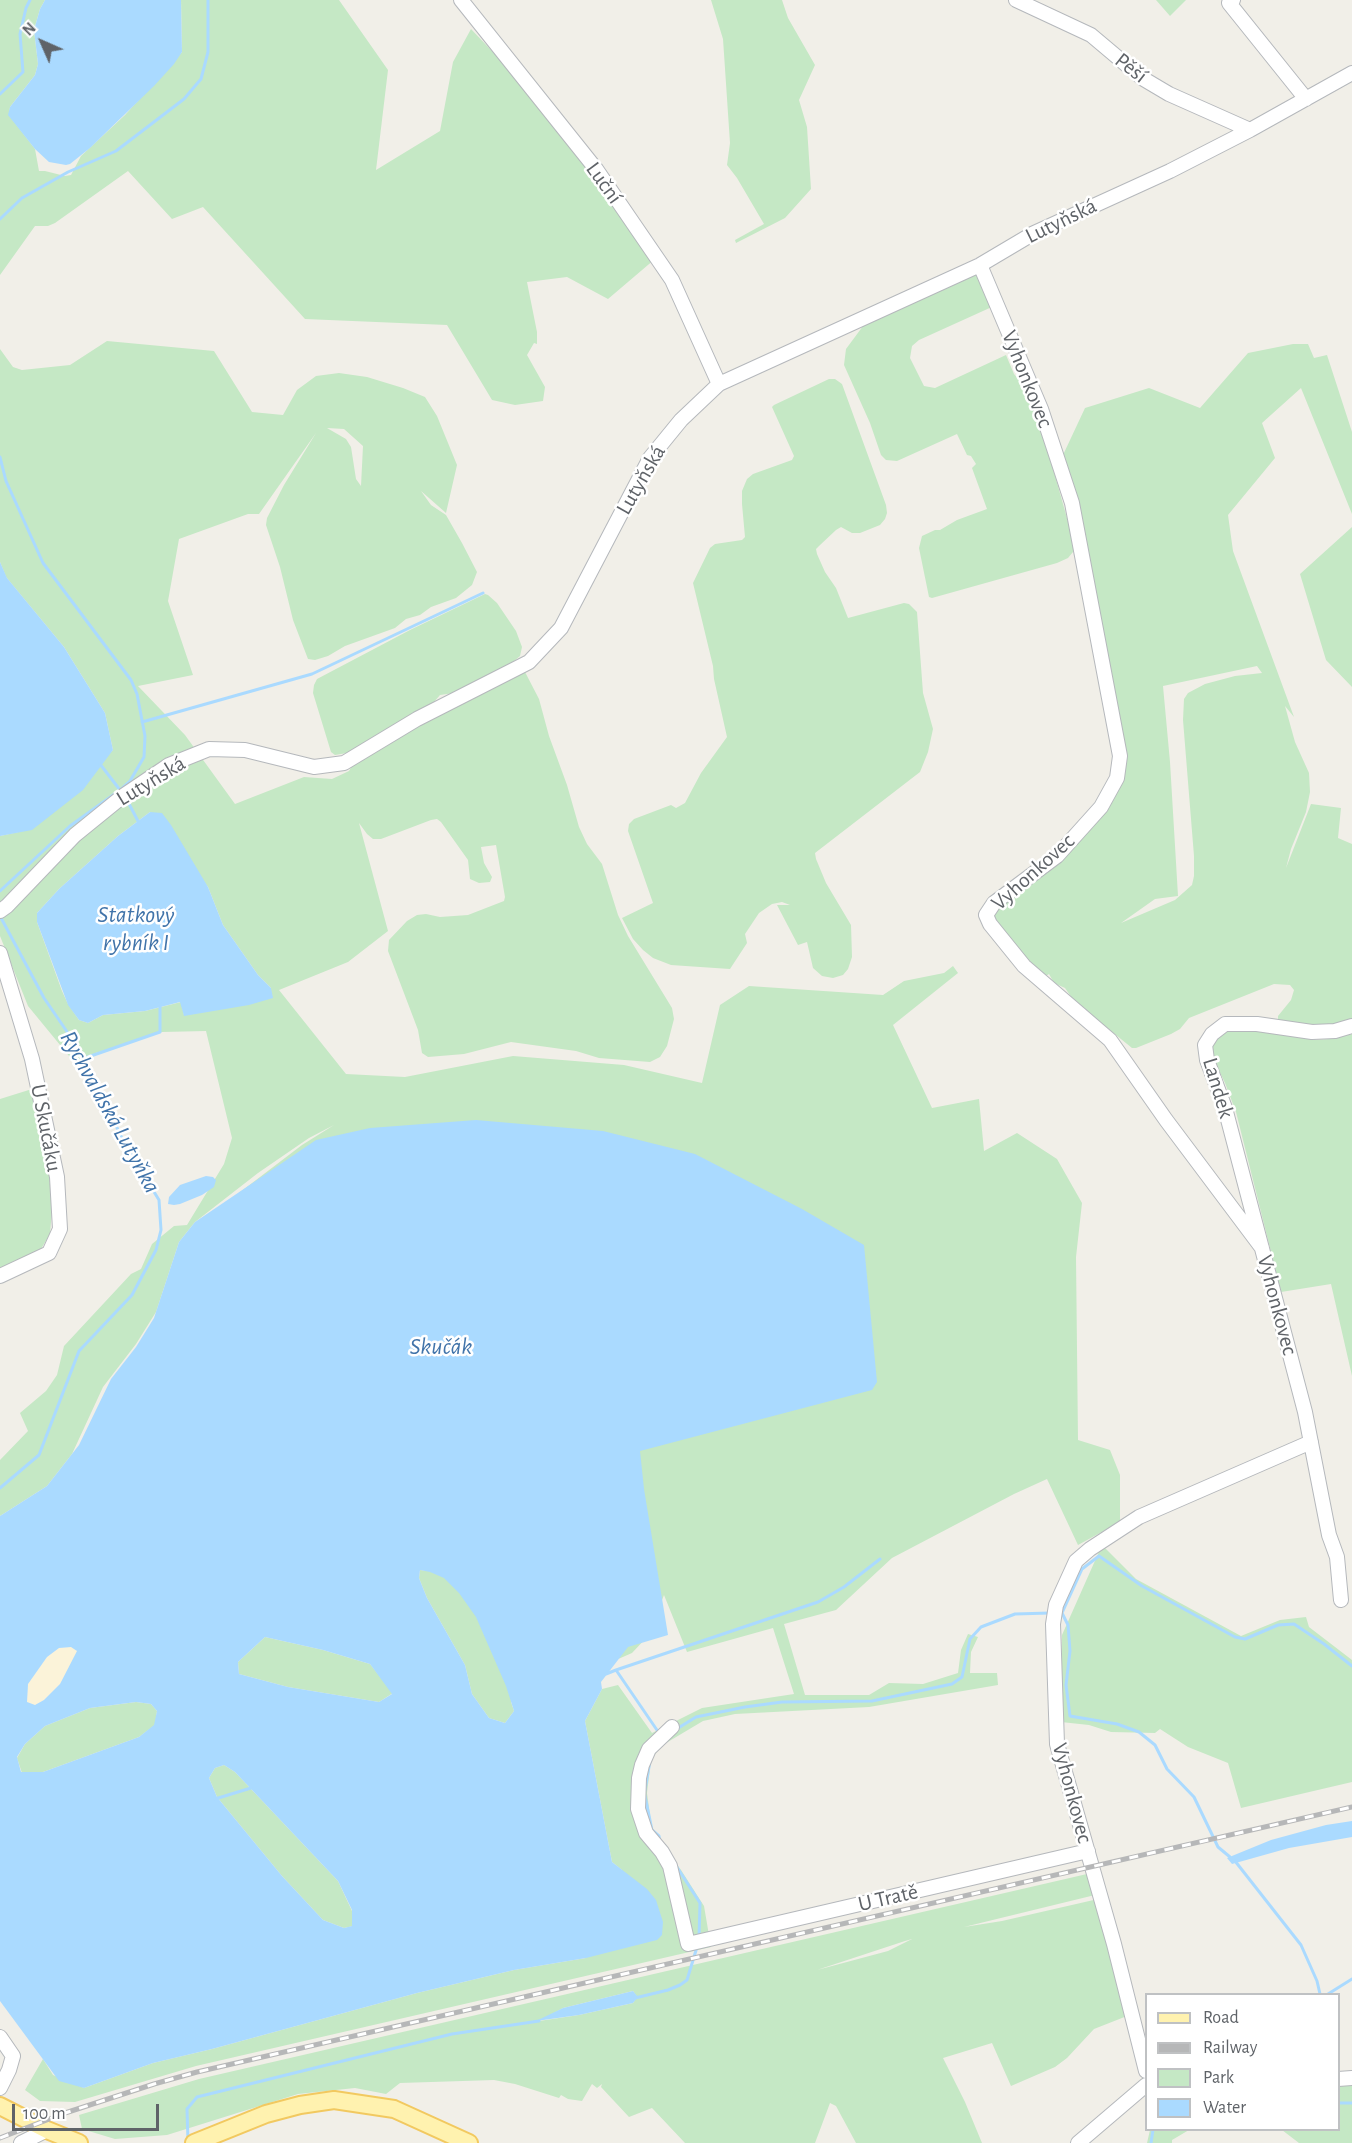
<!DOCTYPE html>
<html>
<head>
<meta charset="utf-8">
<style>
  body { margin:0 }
  #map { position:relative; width:1352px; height:2143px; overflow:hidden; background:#f1efe8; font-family:"Alegreya Sans",sans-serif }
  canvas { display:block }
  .legend { position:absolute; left:1145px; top:1993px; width:195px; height:138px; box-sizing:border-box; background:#fff; border:2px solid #bfc1c3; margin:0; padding:8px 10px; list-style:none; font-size:18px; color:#5f6368 }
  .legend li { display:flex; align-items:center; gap:12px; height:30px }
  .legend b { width:30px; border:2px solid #bfc1c3 }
  .north { position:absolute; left:12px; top:12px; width:60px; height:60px; -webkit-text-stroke:4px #fff; paint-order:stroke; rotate:315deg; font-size:16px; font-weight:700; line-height:24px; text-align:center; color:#5f6368 }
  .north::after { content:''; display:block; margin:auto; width:21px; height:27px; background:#5f6368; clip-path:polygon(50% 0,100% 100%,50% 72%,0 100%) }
  .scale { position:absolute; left:12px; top:2104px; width:147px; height:27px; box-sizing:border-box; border:3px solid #5f6368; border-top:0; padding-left:8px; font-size:18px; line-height:21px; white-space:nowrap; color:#5f6368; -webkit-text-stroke:4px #fff; paint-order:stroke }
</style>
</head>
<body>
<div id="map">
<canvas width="1352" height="2143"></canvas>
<ul class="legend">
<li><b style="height:8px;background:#fff2af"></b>Road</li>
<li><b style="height:8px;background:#b6b7b8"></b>Railway</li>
<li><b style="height:16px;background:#c5e8c5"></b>Park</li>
<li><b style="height:16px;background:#aadaff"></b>Water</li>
</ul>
<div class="north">N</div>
<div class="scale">100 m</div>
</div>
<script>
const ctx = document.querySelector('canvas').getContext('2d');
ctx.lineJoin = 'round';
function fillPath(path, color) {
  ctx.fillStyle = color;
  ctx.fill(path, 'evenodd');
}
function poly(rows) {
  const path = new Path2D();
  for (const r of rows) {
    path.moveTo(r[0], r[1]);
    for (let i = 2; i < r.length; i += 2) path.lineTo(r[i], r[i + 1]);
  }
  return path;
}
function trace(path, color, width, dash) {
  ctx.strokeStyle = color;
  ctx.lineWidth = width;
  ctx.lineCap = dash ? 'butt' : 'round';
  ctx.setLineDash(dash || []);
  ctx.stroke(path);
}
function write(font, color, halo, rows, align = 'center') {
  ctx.font = font + ' "Alegreya Sans",sans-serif';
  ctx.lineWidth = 5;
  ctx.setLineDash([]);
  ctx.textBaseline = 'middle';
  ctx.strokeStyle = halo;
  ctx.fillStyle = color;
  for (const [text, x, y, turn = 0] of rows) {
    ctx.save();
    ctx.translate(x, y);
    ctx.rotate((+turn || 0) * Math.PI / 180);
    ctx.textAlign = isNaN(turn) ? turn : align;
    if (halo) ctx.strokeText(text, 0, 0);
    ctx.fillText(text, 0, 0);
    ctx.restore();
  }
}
const green = poly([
  [0,0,45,0,40,9,34,30,38,64,35,75,10,107,9,115,35,149,39,171,45,171,65,176,71,175,81,156,125,115,182,52,181,0,339,0,388,70,376,170,440,131,453,62,471,29,508,68,527,93,588,163,655,259,608,299,567,277,527,282,537,332,537,344,534,343,527,355,545,387,543,401,515,405,492,400,447,325,305,319,203,207,172,219,128,171,55,223,48,226,35,226,0,275],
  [711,0,782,0,788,18,815,65,799,100,807,127,811,189,785,218,736,243,735,240,764,224,737,178,727,165,730,143,723,39],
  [1156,0,1186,0,1170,16],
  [975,272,994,306,919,340,912,346,910,358,924,386,935,388,1006,355,1014,374,1026,388,1036,408,1074,543,1073,552,1068,558,1057,563,932,598,929,597,919,548,922,536,935,530,940,530,957,520,987,509,972,468,976,464,971,456,967,455,957,434,897,461,886,460,881,455,870,423,844,365,846,349,866,322],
  [107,341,214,351,252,412,283,415,297,390,316,376,339,373,367,377,403,388,425,397,437,416,457,465,446,513,421,491,431,505,446,515,462,543,477,572,472,585,456,598,431,607,420,615,406,619,395,628,345,646,328,656,315,660,308,659,293,620,280,567,266,525,267,518,284,485,316,433,259,514,248,514,179,539,168,601,193,675,138,686,185,735,235,804,304,777,332,779,349,771,353,764,411,728,519,671,525,672,539,699,549,736,567,785,579,827,587,844,602,864,618,915,628,936,672,1008,674,1019,667,1046,660,1057,650,1062,599,1058,576,1051,511,1042,464,1054,428,1057,422,1053,418,1030,388,951,389,940,407,921,417,915,426,914,440,917,468,915,504,901,505,897,496,845,481,847,484,863,492,877,490,882,479,883,470,879,468,860,441,822,437,819,431,820,381,839,373,839,367,834,359,823,388,931,348,962,279,990,346,1074,405,1077,513,1056,624,1065,702,1083,720,1005,749,986,883,995,904,981,944,973,953,966,958,973,893,1025,932,1108,979,1099,984,1151,1017,1133,1057,1159,1082,1203,1076,1257,1078,1440,1110,1450,1120,1475,1120,1522,1078,1545,1047,1479,1014,1494,892,1558,836,1610,784,1624,805,1695,869,1695,889,1683,923,1684,958,1673,961,1650,968,1634,978,1637,971,1652,970,1673,997,1673,998,1685,869,1707,735,1714,703,1721,661,1746,651,1760,647,1793,652,1831,681,1870,704,1906,711,1947,196,2066,75,2102,40,2101,25,2090,43,2059,53,2075,84,2088,153,2063,212,2049,417,1993,514,1970,586,1958,622,1870,612,1862,585,1721,602,1689,618,1685,652,1733,702,1708,794,1694,773,1628,687,1652,664,1595,648,1636,632,1653,529,1698,511,1702,514,1711,505,1723,489,1718,472,1694,465,1665,427,1598,419,1578,420,1570,428,1571,189,1231,302,1145,334,1125,309,1138,258,1173,195,1222,179,1242,156,1312,136,1344,103,1387,72,1454,47,1486,0,1516,0,1460,28,1431,20,1413,46,1391,57,1375,64,1346,131,1274,141,1269,152,1244,174,1226,187,1225,224,1164,232,1138,206,1031,162,1032,96,1053,74,1062,28,1006,0,936,0,836,32,829,113,750,105,713,64,647,6,577,0,562,0,349,13,367,22,370,70,365],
  [327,428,344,429,363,446,361,486,356,479,351,447,346,439],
  [150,812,208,887,223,925,258,975,271,988,184,1015,181,1002,145,1011,103,1015,88,1023,79,1020,68,1004,62,991,37,922,37,913,59,889,118,836],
  [1293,344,1308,344,1314,358,1327,355,1352,432,1352,514,1301,388,1262,423,1275,458,1228,515,1233,551,1294,717,1285,706,1295,742,1309,773,1310,792,1306,812,1291,849,1286,868,1311,804,1341,808,1338,838,1352,844,1352,1023,1325,1029,1278,1022,1278,1016,1291,1000,1294,990,1290,985,1274,984,1189,1018,1180,1029,1171,1034,1136,1048,1132,1048,1074,1001,1065,988,1054,983,1049,974,1043,978,1018,952,991,916,991,910,1053,863,1124,773,1063,455,1085,408,1149,388,1200,408,1248,353],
  [1257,666,1262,673,1235,676,1205,684,1188,693,1184,699,1183,720,1194,856,1194,876,1192,885,1175,900,1121,923,1155,899,1178,896,1170,762,1163,686],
  [829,379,835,379,842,384,886,505,887,513,885,519,880,525,860,533,852,533,841,527,836,530,819,546,816,549,817,554,825,572,836,588,848,618,904,603,909,604,917,612,923,693,933,729,928,752,920,772,815,853,816,859,826,883,851,925,852,957,848,969,843,975,833,978,822,976,813,968,807,942,798,945,777,905,790,905,782,902,772,904,759,913,745,934,747,943,730,969,671,965,653,958,643,950,633,939,622,918,653,903,628,831,629,824,634,819,671,805,676,808,685,803,701,773,727,737,714,679,713,666,693,583,710,548,715,544,742,540,745,537,742,504,742,491,747,479,753,474,792,460,794,456,772,407,774,405],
  [1352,527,1352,687,1326,660,1300,574],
  [485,594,488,595,497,603,516,631,522,647,520,656,513,662,454,693,440,695,434,702,347,753,335,755,331,752,313,693,314,685,317,679,410,630],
  [1266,1029,1315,1040,1329,1039,1352,1034,1352,1376,1331,1284,1281,1292,1236,1112,1225,1083,1211,1054,1212,1048,1217,1038,1230,1030],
  [32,1089,49,1172,52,1210,50,1234,41,1249,0,1269,0,1099],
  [1102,1545,1136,1579,1241,1636,1280,1620,1306,1617,1309,1627,1352,1660,1352,1782,1241,1808,1228,1763,1188,1747,1160,1729,1155,1733,1111,1732,1089,1725,1061,1722,1062,1635],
  [265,1637,323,1650,370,1664,393,1693,379,1702,288,1687,239,1674,238,1662],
  [136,1702,151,1704,157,1711,155,1725,139,1737,43,1772,22,1773,17,1758,25,1744,45,1726,90,1708],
  [224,1765,235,1772,338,1881,352,1911,353,1926,344,1928,323,1920,282,1876,217,1797,209,1778,215,1768],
  [1087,1874,1095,1895,964,1927,1002,1921,1098,1899,1127,2016,1094,2029,1067,2058,1055,2067,1011,2086,992,2043,943,2058,965,2102,982,2143,856,2143,836,2106,830,2103,815,2143,685,2143,652,2108,629,2117,601,2087,602,2084,597,2088,592,2084,582,2101,568,2099,561,2095,559,2098,515,2084,494,2080,400,2083,386,2094,355,2088,298,2094,167,2135,115,2139,82,2129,79,2115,199,2079],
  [912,1939,888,1951,817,1970,905,1941],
  [633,1991,637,1997,633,2003,579,2015,539,2021,563,2008],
  [1352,2082,1352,2143,1299,2143,1282,2130,1338,2130,1339,2083],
  [1150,2130,1189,2130,1172,2140,1172,2143,1147,2143]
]);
const sand = poly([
  [71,1647,78,1651,60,1684,44,1700,35,1705,27,1702,28,1684,47,1657,59,1648]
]);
const water = poly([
  [45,0,181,0,182,52,174,64,154,86,90,148,70,164,66,165,49,162,35,149,8,115,10,107,35,75,38,64,34,30,40,9],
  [0,562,7,578,64,647,105,713,113,750,83,790,32,830,0,836],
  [150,812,162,813,171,825,208,887,223,925,258,975,271,988,273,998,249,1005,184,1016,180,1002,145,1011,103,1015,88,1023,79,1020,68,1005,37,922,37,913,59,889,118,836],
  [476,1120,603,1131,695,1154,802,1209,864,1245,877,1382,872,1390,640,1451,644,1489,668,1635,628,1647,601,1682,602,1689,585,1721,612,1862,647,1889,656,1900,663,1922,662,1935,657,1940,586,1958,514,1970,417,1993,212,2049,153,2063,84,2088,59,2081,0,2001,0,1516,47,1486,79,1445,111,1379,136,1347,154,1318,179,1242,195,1222,316,1140,370,1128],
  [420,1570,430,1572,444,1578,459,1593,476,1617,506,1686,514,1711,505,1723,489,1718,472,1694,465,1665,427,1598,419,1578],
  [265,1637,323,1650,370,1664,392,1694,379,1702,288,1687,239,1674,238,1662],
  [71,1647,77,1651,60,1684,44,1700,35,1705,27,1702,28,1684,47,1657,59,1648],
  [136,1702,151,1704,157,1711,154,1725,139,1737,43,1772,21,1772,17,1757,25,1744,45,1726,90,1708],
  [224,1765,235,1772,338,1881,352,1910,352,1926,344,1928,323,1920,282,1876,217,1797,209,1778,215,1768],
  [206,1176,213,1177,216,1180,214,1187,202,1195,180,1204,174,1205,168,1204,169,1197,180,1185],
  [1352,1821,1352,1837,1289,1848,1232,1864,1227,1858,1271,1840,1326,1825],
  [633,1991,638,1997,633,2003,579,2015,536,2021,563,2008]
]);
const stream = poly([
  [0,94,23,72,20,34,26,8,30,0],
  [0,219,22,198,68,172,116,151,184,99,201,79,208,52,208,0],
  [0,457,6,481,43,563,131,680,137,694,145,736,144,757,130,781,120,790,70,826,0,891],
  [142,722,312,674,483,593],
  [100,764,120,790],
  [127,800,139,823],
  [0,916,44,998,85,1058,124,1143,159,1200,161,1230,156,1250,132,1295,79,1351,39,1455,0,1488],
  [85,1058,160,1032,160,1003],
  [1059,1613,1062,1613,1068,1625,1070,1651,1066,1685,1070,1716,1117,1724,1139,1732,1155,1745,1167,1769,1194,1797,1218,1847,1230,1857],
  [1062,1613,1082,1569,1099,1556,1142,1586,1235,1637,1245,1639,1278,1625,1294,1624,1324,1644,1352,1666],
  [616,1670,818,1602,844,1587,880,1559],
  [606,1674,616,1670,659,1733],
  [675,1730,696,1717,745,1707,782,1702,872,1701,952,1684,962,1677,970,1639,981,1627,1015,1614,1050,1613],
  [645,1790,650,1761],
  [645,1796,652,1830,659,1836,660,1842],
  [215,1799,251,1788],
  [1235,1861,1301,1945,1317,1981,1320,1994],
  [675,1864,700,1903,699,1938],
  [1328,1994,1352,1979],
  [635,1998,668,1990,680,1985,687,1980,697,1947],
  [1338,2103,1352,2103],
  [188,2141,187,2109,197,2097,452,2034,539,2021],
  [1151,2143,1153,2130]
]);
const minor = poly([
  [461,0,596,169,672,280,719,384],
  [1016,0,1091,35,1142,78,1169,94,1250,130],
  [1233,0,1229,3,1306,99],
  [980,265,1041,409,1072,503,1120,756,1117,778,1101,807,1057,856,994,903,986,915,990,924,1024,966,1110,1040,1166,1120,1262,1248],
  [0,911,7,906,75,835,123,796,169,765,209,749,245,750,314,767,344,763,417,719,529,662,561,628,650,458,681,420,719,384,980,265,1034,233,1170,171,1250,130,1352,73],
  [0,953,32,1059,57,1177,60,1229,49,1253,0,1276],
  [1341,1600,1337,1557,1329,1535,1305,1412,1225,1108,1207,1060,1205,1045,1212,1034,1225,1024,1257,1024,1312,1032,1335,1031,1352,1026],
  [672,1727,649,1749,642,1765,639,1778,638,1809,646,1833,662,1852,670,1866,688,1944,1088,1851],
  [0,2037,13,2056,9,2070,0,2088],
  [1146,2071,1114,1944,1057,1744,1053,1624,1056,1605,1076,1561,1090,1549,1139,1517,1311,1442],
  [1338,2079,1352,2078],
  [21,2143,47,2130],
  [1078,2143,1146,2085]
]);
const major = poly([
  [0,2106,47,2130,79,2143],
  [194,2143,266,2114,300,2105,334,2100,394,2109,469,2143]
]);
const rail = poly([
  [62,2114,154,2084,197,2072,1352,1807],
  [0,2138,52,2118]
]);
const streetNames = [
  ["Pěší",1131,68,38],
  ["Luční",604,183,54],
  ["Lutyňská",1061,221,-26],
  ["Vyhonkovec",1027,379,68],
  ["Lutyňská",641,480,-60],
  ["Lutyňská",151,781,-31],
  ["Vyhonkovec",1033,872,-42],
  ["Landek",1218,1088,73],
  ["U Skučáku",46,1128,79],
  ["Vyhonkovec",1277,1305,75],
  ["Vyhonkovec",1072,1793,75],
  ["U Tratě",888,1898,-13]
];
const waterNames = [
  ["Statkový",136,915],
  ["rybník I",136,943],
  ["Rychvaldská Lutyňka",110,1112,61],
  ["Skučák",441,1347]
];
fillPath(green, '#c5e8c5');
fillPath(sand, '#fbf3d9');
fillPath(water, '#aadaff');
trace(stream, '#aadaff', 3);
trace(minor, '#b5b8bc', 16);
trace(major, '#f2c960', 20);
trace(minor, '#fff', 14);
trace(major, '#fff2af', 16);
trace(rail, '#b6b7b8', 5);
trace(rail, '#fff', 3, [9]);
write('22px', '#5f6368', '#fff', streetNames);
write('italic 24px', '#4174aa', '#fff', waterNames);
</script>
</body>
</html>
